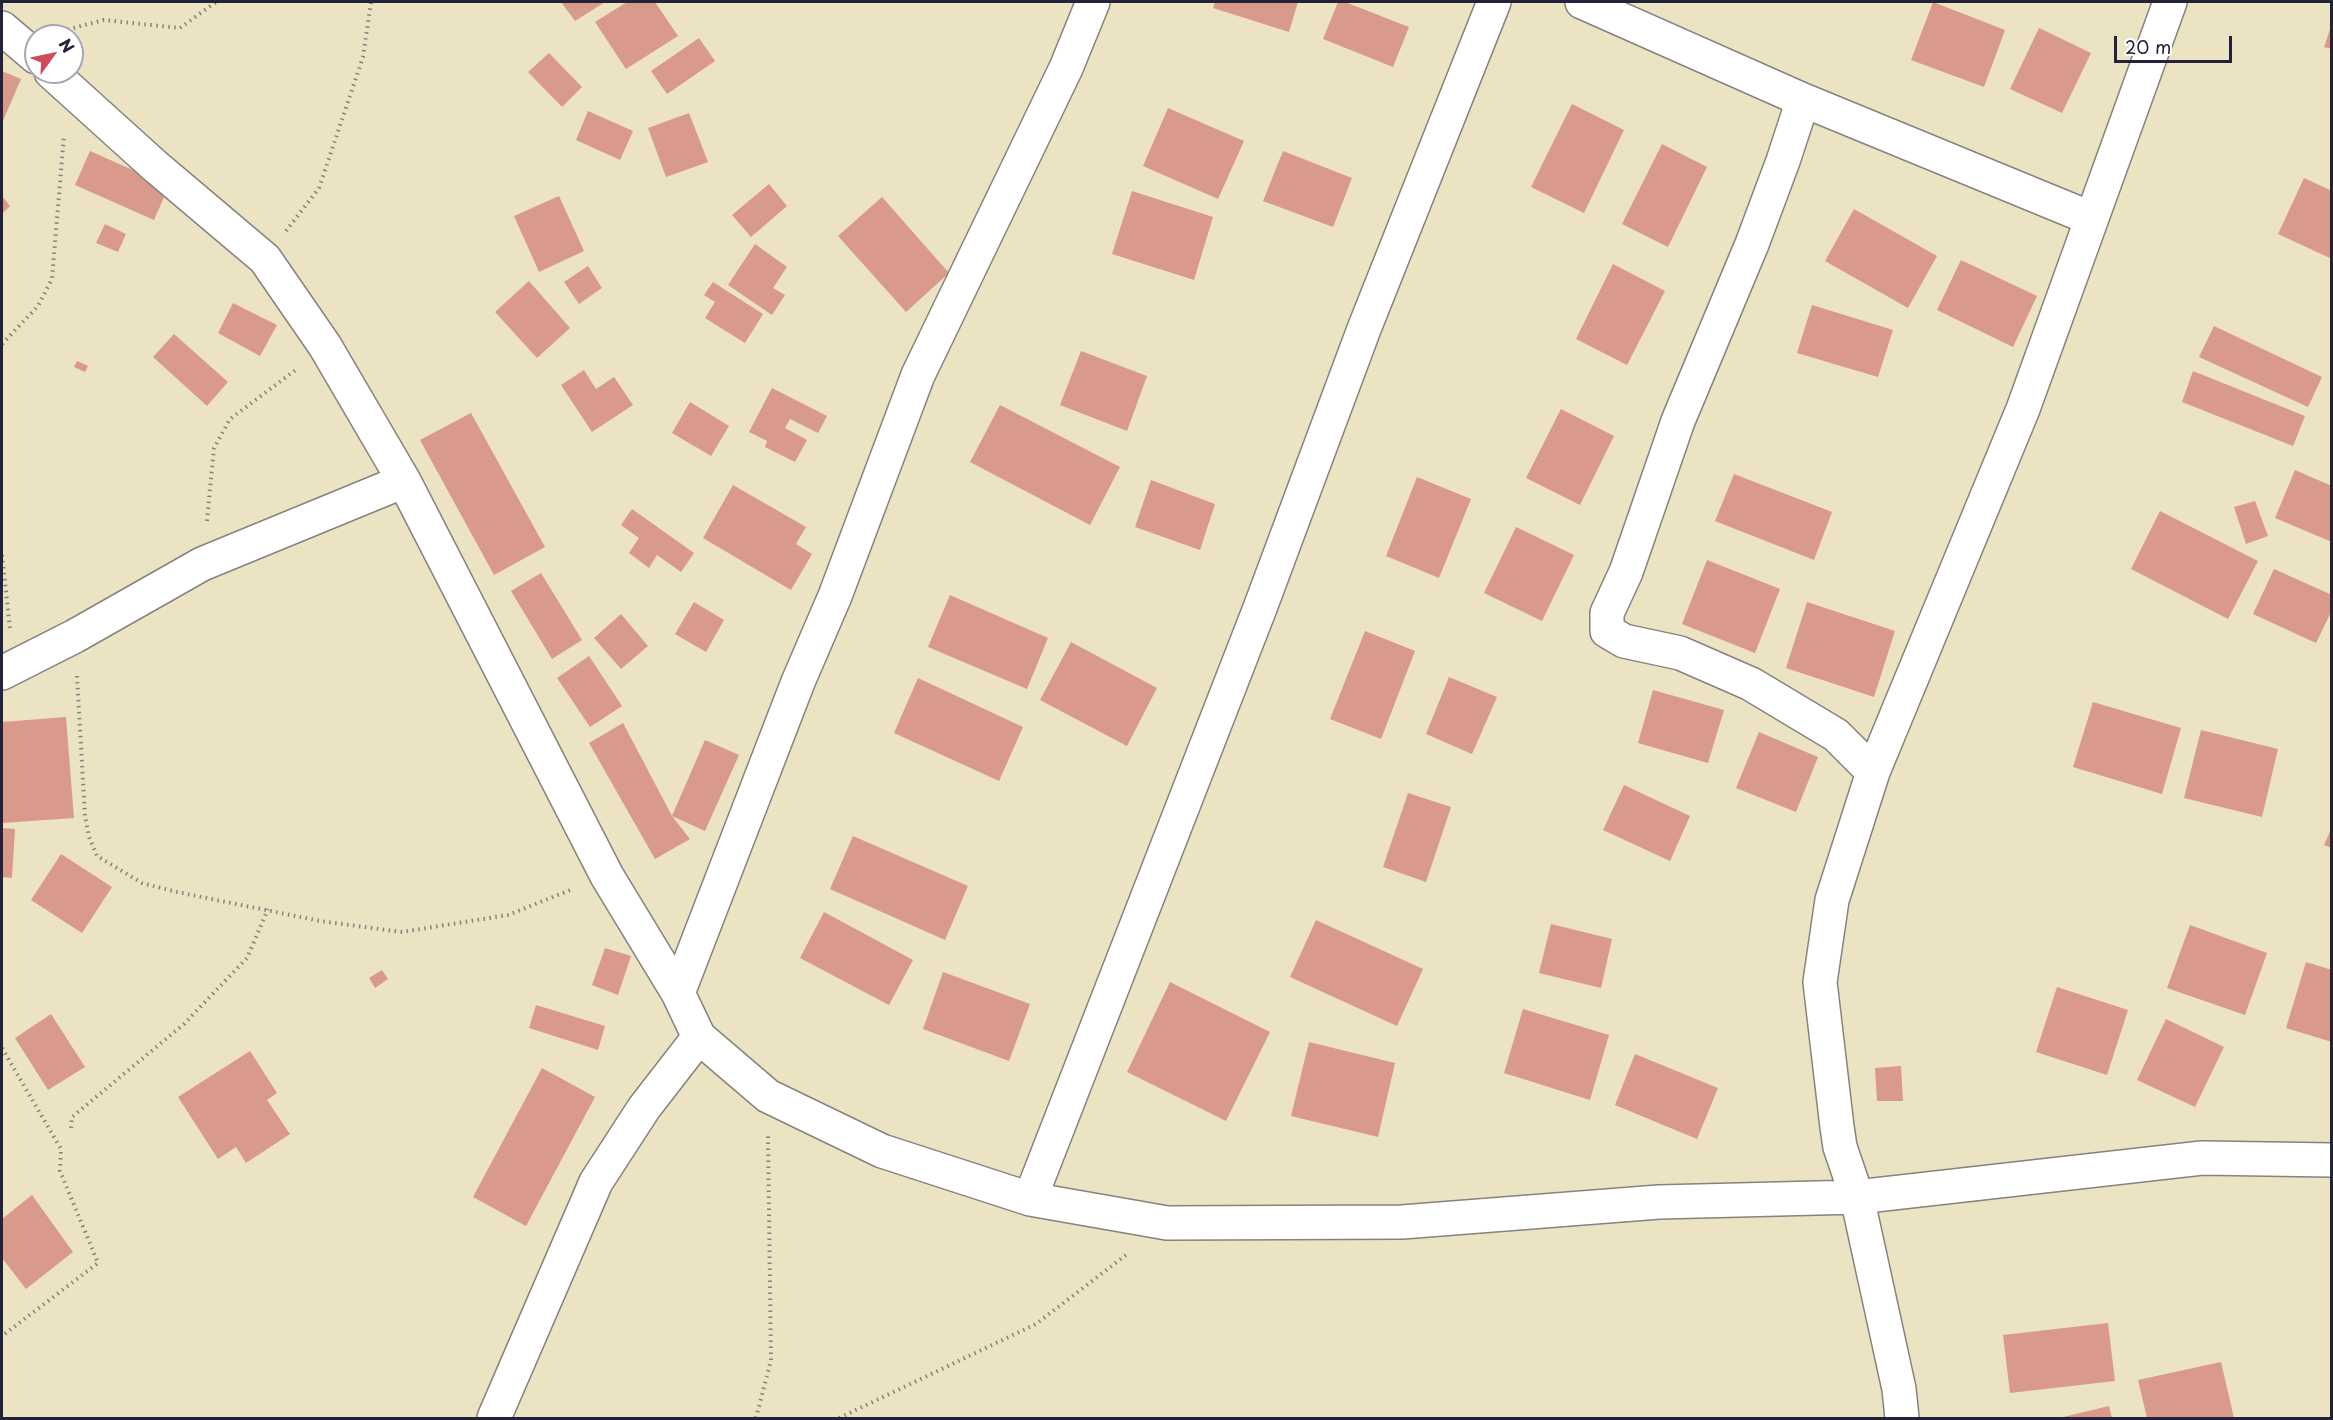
<!DOCTYPE html>
<html>
<head>
<meta charset="utf-8">
<style>
  body { margin:0 }
  #map { position:relative; width:2333px; height:1420px; overflow:hidden; background:#ebe3c1; font-family:"Playpen Sans",sans-serif }
  canvas { display:block }
  .frame { position:absolute; inset:0; border:3px solid #22223b; pointer-events:none }
  .north { position:absolute; left:24px; top:24px; width:60px; height:60px; box-sizing:border-box; background:#fff; border:2px solid #a7a7b1; border-radius:50%; rotate:57deg; font-size:16px; font-weight:700; line-height:24px; text-align:center; color:#22223b }
  .north::after { content:''; display:block; margin:auto; width:21px; height:27px; background:#d1495b; clip-path:polygon(50% 0,100% 100%,50% 72%,0 100%) }
  .scale { position:absolute; left:2114px; top:36px; width:118px; height:27px; box-sizing:border-box; border:3px solid #22223b; border-top:0; padding-left:8px; font-size:18px; line-height:21px; white-space:nowrap; color:#22223b; -webkit-text-stroke:4px #fff; paint-order:stroke }
</style>
</head>
<body>
<div id="map">
<canvas width="2333" height="1420"></canvas>
<div class="frame"></div>
<div class="north">N</div>
<div class="scale">20 m</div>
</div>
<script>
const ctx = document.querySelector('canvas').getContext('2d');
ctx.lineJoin = 'round';
function fillPath(path, color) {
  ctx.fillStyle = color;
  ctx.fill(path, 'evenodd');
}
function poly(rows) {
  const path = new Path2D();
  for (const r of rows) {
    path.moveTo(r[0], r[1]);
    for (let i = 2; i < r.length; i += 2) path.lineTo(r[i], r[i + 1]);
  }
  return path;
}
function trace(path, color, width, dash) {
  ctx.strokeStyle = color;
  ctx.lineWidth = width;
  ctx.lineCap = dash ? 'butt' : 'round';
  ctx.setLineDash(dash || []);
  ctx.stroke(path);
}
const building = poly([
  [561,2,605,2,575,21],
  [627,2,655,2,678,36,626,69,595,22],
  [1215,2,1298,2,1289,32,1213,8],
  [1338,2,1345,2,1409,27,1393,67,1323,39],
  [1933,2,2005,30,1984,87,1911,60],
  [2331,26,2332,26,2332,49,2324,47],
  [2039,28,2091,53,2062,113,2010,89],
  [699,38,715,61,667,94,651,71],
  [549,53,582,87,562,107,528,72],
  [2,71,21,79,2,123],
  [1572,104,1624,130,1584,213,1531,187],
  [1168,108,1244,141,1218,199,1143,166],
  [588,111,633,131,620,160,576,140],
  [689,113,708,162,666,177,648,128],
  [1662,144,1707,167,1668,247,1622,224],
  [90,151,169,186,154,220,75,185],
  [1283,151,1352,178,1333,227,1263,201],
  [2304,178,2332,191,2332,259,2278,234],
  [769,184,787,206,751,237,732,215],
  [1132,191,1213,217,1194,280,1112,254],
  [2,196,10,206,2,214],
  [559,196,584,251,539,272,514,216],
  [882,197,949,273,906,312,838,236],
  [1854,209,1937,256,1908,308,1825,261],
  [105,224,126,234,118,252,96,243],
  [755,244,787,267,773,288,785,295,772,315,728,285],
  [1961,260,2037,296,2013,347,1937,310],
  [1613,264,1665,291,1627,365,1576,339],
  [588,266,602,288,579,304,564,282],
  [529,281,570,328,537,358,495,312],
  [713,282,763,314,745,343,705,318,715,302,704,295],
  [233,303,277,325,260,356,218,333],
  [1812,305,1893,330,1878,377,1797,353],
  [2214,326,2322,377,2308,407,2199,357],
  [174,334,228,382,207,406,153,357],
  [1081,351,1147,376,1127,431,1060,405],
  [77,361,88,366,85,372,74,367],
  [584,370,596,389,614,377,633,405,592,432,561,385],
  [2193,371,2305,416,2293,446,2182,402],
  [772,388,827,416,818,433,790,419,785,428,807,440,795,462,765,447,767,441,749,432],
  [690,402,729,426,711,456,672,433],
  [1000,405,1120,467,1090,525,970,462],
  [1561,409,1614,436,1580,505,1526,478],
  [471,413,545,547,494,575,420,440],
  [2295,470,2332,486,2332,542,2275,518],
  [1734,474,1832,512,1814,560,1715,521],
  [1417,477,1471,499,1439,578,1386,556],
  [1151,480,1215,504,1200,550,1135,527],
  [733,485,806,527,796,544,812,554,791,590,703,538],
  [2255,501,2268,536,2246,544,2234,507],
  [632,509,694,553,681,572,657,555,649,568,629,553,639,538,621,525],
  [2160,511,2258,561,2228,619,2131,569],
  [1516,527,1574,555,1542,621,1484,593],
  [1707,560,1780,589,1755,653,1682,624],
  [2274,569,2332,595,2332,610,2316,643,2253,614],
  [541,573,582,640,552,659,511,591],
  [950,595,1048,638,1027,689,928,647],
  [694,602,724,620,706,652,675,634],
  [1807,602,1895,631,1874,697,1786,668],
  [621,614,648,646,621,669,594,638],
  [1365,631,1415,651,1381,739,1330,719],
  [1071,642,1157,688,1127,746,1040,700],
  [589,656,622,706,590,727,557,678],
  [1449,677,1497,697,1472,754,1426,734],
  [918,678,1023,727,999,781,894,733],
  [1653,690,1724,710,1708,763,1638,743],
  [2093,702,2181,728,2162,794,2073,767],
  [66,717,74,818,2,823,2,722],
  [623,723,672,816,690,839,655,859,589,743],
  [2201,730,2278,749,2262,817,2184,798],
  [1759,732,1818,757,1796,812,1736,788],
  [705,740,739,755,705,831,672,816],
  [1624,785,1690,816,1670,861,1603,830],
  [1408,793,1451,807,1426,882,1383,867],
  [2332,827,2332,848,2324,845],
  [2,828,15,829,12,878,2,877],
  [853,836,968,886,945,940,830,889],
  [61,854,112,887,82,933,31,900],
  [824,912,913,960,889,1005,800,958],
  [1316,920,1423,969,1397,1026,1290,977],
  [1551,924,1612,939,1601,988,1539,973],
  [2190,925,2267,953,2245,1015,2167,988],
  [605,948,631,956,618,995,592,985],
  [2306,962,2332,970,2332,1042,2286,1028],
  [382,970,388,979,375,988,369,978],
  [943,972,1030,1004,1009,1061,923,1029],
  [1170,982,1270,1032,1226,1121,1127,1072],
  [2057,987,2128,1010,2107,1075,2036,1052],
  [536,1005,605,1026,598,1050,529,1028],
  [1523,1009,1609,1035,1590,1100,1504,1073],
  [51,1014,85,1067,48,1090,15,1038],
  [2166,1019,2224,1047,2195,1107,2137,1080],
  [1309,1042,1395,1063,1378,1137,1291,1116],
  [250,1051,277,1093,267,1100,290,1134,246,1163,236,1147,218,1159,178,1097],
  [1635,1054,1718,1088,1697,1139,1615,1105],
  [1901,1066,1903,1101,1877,1101,1875,1068],
  [542,1068,595,1097,526,1226,473,1197],
  [32,1195,73,1252,26,1289,2,1258,2,1219],
  [2108,1323,2115,1381,2010,1393,2003,1335],
  [2221,1362,2234,1418,2147,1418,2138,1380],
  [2109,1406,2112,1418,2059,1418]
]);
const path = poly([
  [62,31,104,20,180,28,216,2],
  [286,231,319,188,363,57,371,2],
  [2,344,38,306,52,279,64,135],
  [207,521,214,448,230,419,297,369],
  [2,555,10,629],
  [77,676,85,816,89,837,97,856,142,883,177,892,320,921,402,932,508,915,573,889],
  [2,1048,61,1149,60,1171,98,1263,2,1336],
  [71,1128,72,1117,184,1024,247,958,268,909],
  [756,1418,771,1360,768,1136],
  [839,1418,1036,1324,1126,1255]
]);
const minor = poly([
  [1582,2,1803,100,2090,218],
  [2,28,36,57],
  [51,72,155,166,265,259,325,346,404,481,607,876,678,993,699,1037,768,1096,882,1151,1030,1199,1167,1223,1402,1222,1659,1202,1857,1197,2202,1158,2332,1160],
  [1803,100,1783,161,1752,244,1678,421,1626,572,1607,613,1607,631,1624,641,1680,653,1751,684,1836,735,1873,772],
  [2,673,75,636,202,564,404,481],
  [678,993,798,682,835,596,918,375,1066,68,1093,2],
  [1030,1199,1260,608,1364,329,1494,2],
  [494,1418,596,1182,644,1108,699,1037],
  [1902,1418,1899,1389,1857,1197,1840,1147,1837,1127,1820,982,1832,900,1873,772,2023,409,2170,2]
]);
fillPath(building, '#d99a8c');
trace(minor, '#86827e', 36);
trace(path, '#86827e', 4, [1.5, 4.5]);
trace(minor, '#fff', 33);
</script>
</body>
</html>
